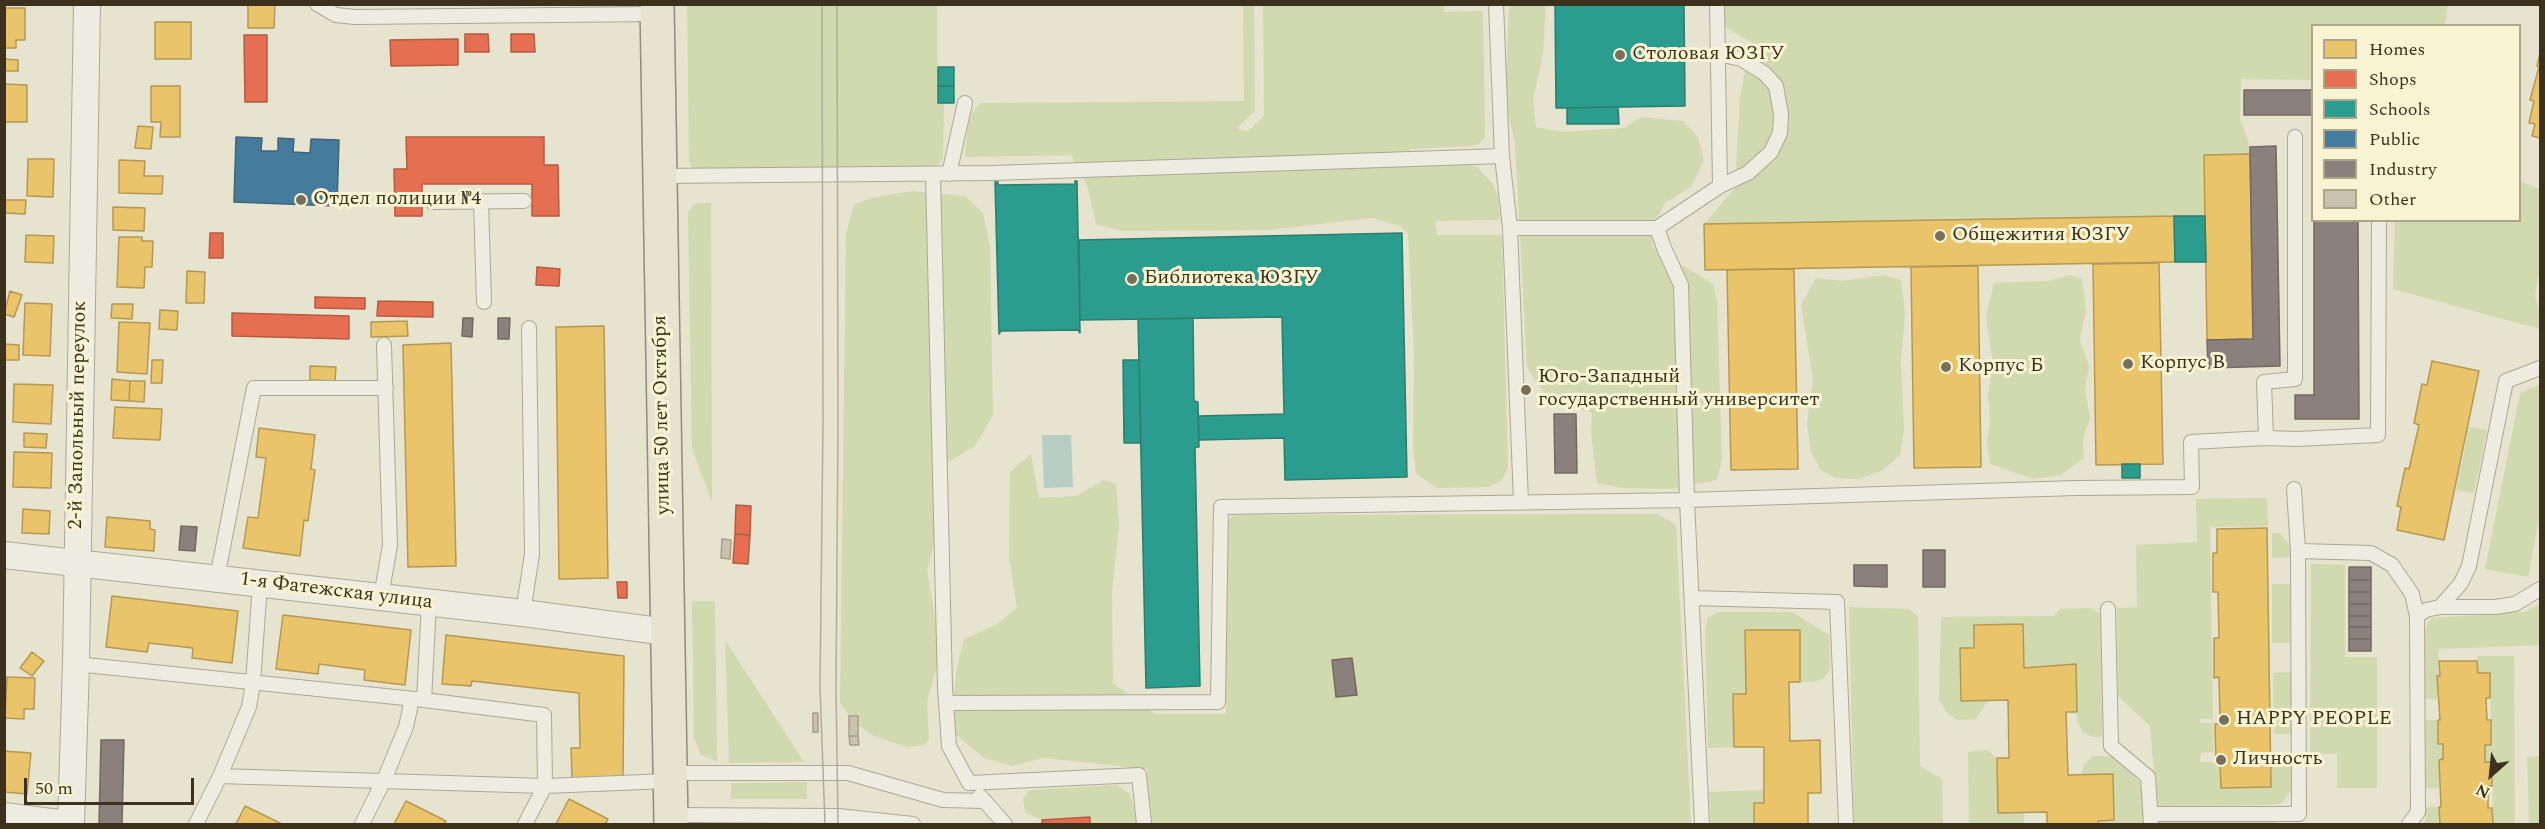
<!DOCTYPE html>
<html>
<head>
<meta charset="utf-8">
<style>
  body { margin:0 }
  #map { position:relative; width:2545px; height:829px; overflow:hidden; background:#e6e3ce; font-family:Spectral,serif }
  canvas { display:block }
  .frame { position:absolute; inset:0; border:6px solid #3c311d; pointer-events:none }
  .legend { position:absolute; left:2311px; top:24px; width:210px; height:198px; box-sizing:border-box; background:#f8f4d3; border:2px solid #ada68a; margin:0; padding:8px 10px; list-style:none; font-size:18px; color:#3c311d }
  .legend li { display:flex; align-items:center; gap:12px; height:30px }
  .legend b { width:30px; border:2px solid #ada68a }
  .north { position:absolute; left:2461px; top:745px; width:60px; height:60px; -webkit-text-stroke:4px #f8f4d3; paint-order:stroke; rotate:207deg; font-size:16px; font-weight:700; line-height:24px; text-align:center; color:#3c311d }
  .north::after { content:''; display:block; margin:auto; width:21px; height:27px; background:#3c311d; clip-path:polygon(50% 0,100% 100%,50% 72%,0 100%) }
  .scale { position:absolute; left:24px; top:778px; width:170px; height:27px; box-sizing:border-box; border:3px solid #3c311d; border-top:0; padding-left:8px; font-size:18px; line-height:21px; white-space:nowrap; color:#3c311d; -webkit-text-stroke:4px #f8f4d3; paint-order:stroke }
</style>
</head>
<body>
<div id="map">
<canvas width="2545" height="829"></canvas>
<div class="frame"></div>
<ul class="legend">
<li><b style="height:16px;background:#e9c46a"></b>Homes</li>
<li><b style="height:16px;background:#e76f51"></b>Shops</li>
<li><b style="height:16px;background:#2a9d8f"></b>Schools</li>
<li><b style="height:16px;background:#457b9d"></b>Public</li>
<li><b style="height:16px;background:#8a817c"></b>Industry</li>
<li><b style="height:16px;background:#cac2ae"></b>Other</li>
</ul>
<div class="north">N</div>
<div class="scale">50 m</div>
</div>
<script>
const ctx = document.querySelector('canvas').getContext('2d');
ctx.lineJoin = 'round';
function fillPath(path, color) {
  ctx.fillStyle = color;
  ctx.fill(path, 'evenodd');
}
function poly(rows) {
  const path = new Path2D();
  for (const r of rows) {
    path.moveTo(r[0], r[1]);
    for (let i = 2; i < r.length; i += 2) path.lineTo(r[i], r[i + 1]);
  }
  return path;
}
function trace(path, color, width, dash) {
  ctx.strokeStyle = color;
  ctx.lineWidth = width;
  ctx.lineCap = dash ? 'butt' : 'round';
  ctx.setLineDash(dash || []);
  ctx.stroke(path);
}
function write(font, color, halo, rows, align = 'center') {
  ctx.font = font + ' Spectral,serif';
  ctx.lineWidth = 6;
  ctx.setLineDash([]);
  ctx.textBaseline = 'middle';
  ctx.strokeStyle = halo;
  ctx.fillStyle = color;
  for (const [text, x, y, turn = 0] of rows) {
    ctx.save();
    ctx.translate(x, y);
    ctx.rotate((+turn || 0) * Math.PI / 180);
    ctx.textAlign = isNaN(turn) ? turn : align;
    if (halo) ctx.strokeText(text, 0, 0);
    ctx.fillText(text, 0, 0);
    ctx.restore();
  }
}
const green = poly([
  [1444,4,1444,12,1483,11,1485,137,1480,143,1473,146,1409,149,1420,166,1470,165,1478,168,1493,184,1498,196,1500,220,1435,221,1437,235,1502,235,1508,468,1501,481,1488,487,1437,488,1416,474,1413,449,1414,352,1408,234,1400,226,1372,218,1268,230,1122,231,1096,224,1088,188,1071,155,965,157,967,130,972,113,980,103,1244,101,1243,5,1254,5,1255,111,1237,128,1247,132,1264,116,1263,5],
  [687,5,937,5,938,103,944,103,943,159,936,166,924,170,692,169,689,161],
  [1509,5,1546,5,1543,54,1533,99,1536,127,1563,132,1624,128,1641,117,1683,121,1698,137,1704,160,1691,187,1665,203,1658,216,1649,224,1653,248,1713,284,1717,301,1722,459,1717,480,1670,489,1623,488,1597,483,1591,433,1592,412,1550,403,1527,367,1515,143,1508,114,1506,84],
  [1722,5,2448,5,2445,25,2312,26,2312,80,2241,79,2240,119,2250,147,2250,154,2205,216,1704,224,1735,188,1740,96,1751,42,1723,26],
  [2520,181,2540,189,2540,268,2535,295,2540,315,2540,329,2393,289,2395,221,2520,220],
  [913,191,965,196,983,213,990,247,993,415,975,446,937,469,937,532,927,570,941,652,927,701,929,739,925,745,907,747,874,736,851,720,840,702,846,233,854,205,870,198],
  [698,203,711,203,712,502,692,449,688,213,692,206],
  [1885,275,1901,280,1905,313,1901,362,1904,430,1900,455,1883,470,1859,479,1836,478,1821,470,1811,452,1807,424,1813,379,1801,305,1816,278,1842,281],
  [2070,275,2082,279,2086,311,2080,339,2089,366,2085,390,2090,419,2083,438,2084,458,2061,475,2034,479,1990,464,1987,442,1990,420,1988,393,1993,364,1986,316,1994,283,2049,281],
  [2540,385,2540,514,2528,577,2485,569,2520,393],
  [2469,427,2487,430,2474,493,2456,490],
  [1031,454,1039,498,1076,496,1104,480,1116,484,1119,525,1112,591,1113,683,1155,714,1226,714,1225,533,1228,520,1235,515,1658,514,1676,525,1691,824,1151,824,1144,777,1149,769,1043,758,1012,766,984,758,955,734,953,702,957,668,964,639,996,625,1017,608,1009,556,1010,472],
  [2267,498,2268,526,2210,527,2213,719,2200,719,2200,723,2213,723,2214,752,2201,753,2200,762,2220,763,2221,788,2270,787,2270,760,2292,760,2292,789,2282,803,2272,805,2157,806,2150,726,2118,696,2117,608,2137,607,2136,545,2197,542,2196,499],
  [2272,533,2280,533,2290,546,2290,557,2272,558],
  [2311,564,2345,565,2345,657,2377,657,2377,788,2337,788,2337,754,2310,754],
  [2272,584,2290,584,2290,643,2272,643],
  [692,601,715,601,717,761,701,755,694,738],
  [2540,604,2540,645,2439,649,2437,699,2425,699,2425,634,2427,623,2432,618,2525,612],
  [1849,607,1909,609,1918,617,1920,766,1942,779,1943,824,1854,824],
  [2092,608,2101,615,2102,737,2092,737,2082,731,2077,720,2076,664,2024,668,2023,624,1974,625,1974,648,1960,648,1961,701,1988,701,1976,719,1958,720,1947,713,1939,699,1941,617,2054,616,2060,609],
  [1718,612,1792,612,1829,635,1830,670,1824,678,1813,682,1800,682,1799,630,1746,631,1746,694,1734,694,1734,747,1708,748,1705,628,1708,618],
  [725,640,804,762,729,763],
  [2477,656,2514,656,2515,824,2493,824,2492,762,2485,762,2485,745,2491,744,2490,674,2478,673],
  [2291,672,2292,734,2274,734,2273,673],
  [2425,720,2438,720,2438,744,2443,744,2443,759,2439,760,2439,788,2425,788],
  [1987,750,1997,758,1998,813,2024,812,2024,824,1969,824,1968,752],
  [2093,756,2111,756,2143,785,2146,824,2098,824,2098,821,2114,820,2081,775,2084,764],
  [2540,756,2540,824,2529,824,2527,757],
  [807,782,807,799,731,799,731,783],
  [1117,785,1130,794,1138,824,1090,824,1090,817,1042,820,1025,812,1023,799,1030,790],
  [1764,790,1764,803,1754,803,1754,824,1711,824,1709,792],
  [2425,807,2439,807,2440,824,2423,824,2426,820],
  [2271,821,2283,824,2159,824,2159,822]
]);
const water = poly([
  [1042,435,1071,435,1073,487,1044,488]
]);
const homes = poly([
  [248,4,275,4,274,28,248,28,248,4],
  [4,8,25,8,25,40,16,40,16,48,4,48,4,8],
  [155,22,191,22,191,59,155,59,155,22],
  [2540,53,2540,138,2532,136,2535,124,2529,123,2534,101,2530,100,2539,67,2537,66,2540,53],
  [4,59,18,60,18,71,4,71,4,59],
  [4,84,27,85,27,122,4,122,4,84],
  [151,86,180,86,180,137,160,137,161,122,151,122,151,86],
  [138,126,153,127,151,149,135,148,138,126],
  [2250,154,2253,339,2207,340,2204,155,2250,154],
  [28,159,54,159,53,197,27,196,28,159],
  [119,160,145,161,144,176,163,176,162,194,119,193,119,160],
  [4,200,26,200,25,214,4,213,4,200],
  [113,207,145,208,144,231,113,230,113,207],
  [2174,216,2175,262,1705,270,1704,224,2174,216],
  [26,235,54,236,53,263,25,262,26,235],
  [119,237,142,237,142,241,153,241,152,267,145,267,144,288,117,287,119,237],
  [2159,263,2163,464,2096,465,2093,264,2159,263],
  [1978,266,1981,467,1914,468,1911,267,1978,266],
  [1794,269,1798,469,1731,470,1727,270,1794,269],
  [187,271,205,272,204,303,186,303,187,271],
  [10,291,22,295,14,317,4,314,10,291],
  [25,303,52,304,50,356,23,355,25,303],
  [112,304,133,304,132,319,111,318,112,304],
  [160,310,178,311,177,330,159,329,160,310],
  [407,321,408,336,371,337,371,322,407,321],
  [119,322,150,323,147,374,117,372,119,322],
  [604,326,608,578,559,579,556,327,604,326],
  [451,343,456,566,408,567,403,345,451,343],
  [4,344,19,345,19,360,4,360,4,344],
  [152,360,163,360,162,383,151,383,152,360],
  [2432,361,2479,371,2444,540,2397,530,2401,507,2397,506,2405,468,2409,469,2419,425,2414,423,2422,384,2427,385,2432,361],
  [310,366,336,367,335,381,310,380,310,366],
  [112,379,130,381,129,401,111,400,112,379],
  [130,381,145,381,144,402,129,401,130,381],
  [14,384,53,385,51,424,13,422,14,384],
  [115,407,162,409,160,440,113,438,115,407],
  [259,428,315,435,311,469,315,470,308,521,304,520,300,556,243,548,248,517,258,518,266,458,256,457,259,428],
  [24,433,47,434,46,448,24,447,24,433],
  [14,452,52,453,51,488,13,487,14,452],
  [23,509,50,511,49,534,22,533,23,509],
  [107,517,150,521,150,529,155,530,154,551,105,547,107,517],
  [2267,528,2271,787,2221,788,2220,763,2216,763,2215,724,2220,724,2220,721,2219,677,2214,678,2214,638,2219,638,2218,592,2213,592,2213,553,2217,553,2217,529,2267,528],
  [112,596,238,611,232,663,192,658,193,648,149,643,147,652,106,647,112,596],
  [283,615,411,630,405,685,364,680,365,670,319,664,318,674,276,669,283,615],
  [2023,624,2024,668,2076,664,2077,712,2066,712,2068,775,2113,774,2114,820,2098,821,2098,824,2047,824,2047,812,1998,813,1997,758,2009,758,2008,700,1961,701,1960,648,1974,648,1974,625,2023,624],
  [1745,630,1800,630,1800,682,1789,682,1790,741,1820,740,1821,793,1808,793,1808,824,1754,824,1754,803,1764,803,1764,747,1734,747,1733,694,1746,694,1745,630],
  [446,635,624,656,623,779,572,778,571,748,580,748,579,693,472,681,471,686,442,684,446,635],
  [32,652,44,661,32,676,20,668,32,652],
  [2439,661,2477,661,2478,673,2490,673,2490,698,2486,698,2487,720,2491,720,2491,745,2485,745,2485,762,2492,762,2492,786,2488,786,2488,808,2492,808,2493,824,2440,824,2439,807,2441,807,2439,760,2443,759,2443,744,2438,744,2438,720,2440,720,2437,676,2440,676,2439,661],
  [7,677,35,678,34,709,24,709,24,719,5,718,7,677],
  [4,751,31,753,27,794,4,792,4,751],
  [569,799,608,819,605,824,556,824,569,799],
  [406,801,446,821,444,824,394,824,406,801],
  [245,806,282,824,236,824,245,806]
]);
const shops = poly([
  [465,34,488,34,489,52,465,52,465,34],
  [511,34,534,34,535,52,511,52,511,34],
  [244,35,267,35,267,102,245,102,244,35],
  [458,39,458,65,391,66,390,40,458,39],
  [406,137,544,137,544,165,558,165,559,216,532,216,532,184,422,184,422,216,395,216,394,169,407,169,406,137],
  [210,233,223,233,223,258,209,258,210,233],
  [537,267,560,269,559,286,536,285,537,267],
  [315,297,365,298,365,309,315,308,315,297],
  [378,301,433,302,433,317,377,316,378,301],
  [232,313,349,316,349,339,232,336,232,313],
  [736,505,751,506,750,535,735,534,736,505],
  [735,534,750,535,748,564,733,563,735,534],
  [617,582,627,582,627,598,618,598,617,582],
  [1090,817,1090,824,1042,824,1042,820,1090,817]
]);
const schools = poly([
  [1555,4,1684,4,1685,106,1556,108,1555,4],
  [938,67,954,67,954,86,938,86,938,67],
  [938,86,954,86,954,103,938,103,938,86],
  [1618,107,1619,124,1567,124,1567,108,1618,107],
  [1075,181,1077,181,1080,333,1078,330,1001,331,999,334,995,182,998,182,998,185,1075,184,1075,181],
  [2174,216,2205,216,2206,262,2175,262,2174,216],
  [1402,233,1407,477,1285,480,1284,438,1199,440,1198,416,1284,414,1282,317,1080,320,1079,240,1402,233],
  [1193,318,1194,401,1198,402,1199,447,1195,447,1200,686,1146,688,1138,319,1193,318],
  [1123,360,1139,360,1141,443,1124,443,1123,360],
  [2122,464,2140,464,2140,478,2122,478,2122,464]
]);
const public = poly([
  [236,137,262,138,261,151,278,151,278,138,294,139,293,152,310,153,311,139,339,140,337,206,234,202,236,137]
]);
const industry = poly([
  [2244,90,2312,90,2312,115,2244,115,2244,90],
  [2276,146,2280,366,2208,368,2207,340,2253,339,2250,147,2276,146],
  [2314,220,2358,220,2359,419,2295,419,2295,395,2314,395,2314,220],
  [463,318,473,318,472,337,462,336,463,318],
  [498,318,510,318,509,339,498,339,498,318],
  [1554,414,1576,414,1577,473,1555,473,1554,414],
  [181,526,197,527,195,551,179,550,181,526],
  [1923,550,1945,550,1945,587,1923,587,1923,550],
  [1854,565,1887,565,1887,587,1854,586,1854,565],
  [2349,567,2371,567,2371,580,2349,580,2349,567],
  [2349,580,2371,580,2371,592,2349,592,2349,580],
  [2349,592,2371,592,2371,604,2349,604,2349,592],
  [2349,604,2371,604,2371,616,2349,616,2349,604],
  [2349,616,2371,616,2371,627,2349,627,2349,616],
  [2349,627,2371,627,2371,639,2349,639,2349,627],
  [2349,639,2371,639,2371,651,2349,651,2349,639],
  [1352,658,1357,695,1336,697,1332,660,1352,658],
  [101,740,124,740,122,824,99,824,101,740]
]);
const building = poly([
  [722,539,731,540,730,559,721,558,722,539],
  [813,713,818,713,818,732,813,732,813,713],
  [849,716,858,716,858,736,849,736,849,716],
  [849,736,858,736,859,745,850,745,849,736]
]);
const service = poly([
  [317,4,336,15,355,17,657,14],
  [1496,4,1502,156,1510,228,1521,502],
  [1718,54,1741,59,1764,73,1776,86,1781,114,1780,133,1771,152,1748,173,1720,186],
  [2295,137,2295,379,2264,382,2266,438,2297,439,2378,435,2379,220],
  [933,174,945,688,949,746,969,783,1139,775,1144,824],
  [949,174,965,103],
  [659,176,993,173,1502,156],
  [481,201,484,302],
  [432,202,524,201],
  [1510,228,1657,228,1720,186,1717,4],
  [1657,228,1664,248,1681,285,1687,500,1702,824],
  [2298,551,2371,553,2392,565,2412,594,2417,616],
  [217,578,254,388,386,388],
  [381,597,390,545,384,345],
  [1692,598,1837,602,1846,824],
  [429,603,424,700,544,715,545,786,669,781],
  [2440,607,2461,583,2469,566,2506,381,2540,368],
  [2108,609,2111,746,2148,777,2151,824],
  [523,613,532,554,529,328],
  [76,664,424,700],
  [946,703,1218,702,1221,507,1687,500,2076,488,2192,487,2191,442,2266,438],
  [669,773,848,773,943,800,985,801],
  [220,776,249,707,253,683,260,584],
  [980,796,1005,824],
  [2151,814,2299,814,2298,551,2294,489],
  [671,815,838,816,913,824],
  [196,824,220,776,545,786,525,824],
  [362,824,384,780,406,727,412,699],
  [2409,824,2418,812,2417,616,2426,610,2440,607,2495,607,2515,604,2540,589]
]);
const minor = poly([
  [4,555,523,613,667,632],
  [4,816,67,824],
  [71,824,76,664,87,4]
]);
const primary = poly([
  [657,4,671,824]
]);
const tram = poly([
  [822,4,823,423,820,687,825,824],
  [837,4,838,422,836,689,838,824]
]);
const markers = [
  [1620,55,6,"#786f5b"],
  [301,200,6,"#786f5b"],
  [1940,236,6,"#786f5b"],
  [1132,279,6,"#786f5b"],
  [2128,364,6,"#786f5b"],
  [1946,367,6,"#786f5b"],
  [1526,390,6,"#786f5b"],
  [2224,720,6,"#786f5b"],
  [2221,760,6,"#786f5b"]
];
const poiNames = [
  ["Столовая ЮЗГУ",1632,55],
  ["Отдел полиции №4",313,200],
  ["Общежития ЮЗГУ",1952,236],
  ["Библиотека ЮЗГУ",1144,279],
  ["Корпус В",2140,364],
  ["Корпус Б",1958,367],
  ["Юго-Западный",1538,378],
  ["государственный университет",1538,401],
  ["HAPPY PEOPLE",2236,720],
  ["Личность",2233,760]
];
const streetNames = [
  ["2-й Запольный переулок",79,415,-89],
  ["улица 50 лет Октября",663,415,-91],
  ["1-я Фатежская улица",336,592,7]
];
fillPath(green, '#d1d9af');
fillPath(water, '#b8cdc4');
fillPath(homes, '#e9c46a');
trace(homes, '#b59853', 1.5);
fillPath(shops, '#e76f51');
trace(shops, '#b45c41', 1.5);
fillPath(schools, '#2a9d8f');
trace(schools, '#2f7d6d', 1.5);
fillPath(public, '#457b9d');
trace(public, '#426577', 1.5);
fillPath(industry, '#8a817c');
trace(industry, '#736960', 1.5);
fillPath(building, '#cac2ae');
trace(building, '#a79f8d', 1.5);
trace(service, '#aca796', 16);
trace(minor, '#aca796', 28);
trace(primary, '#918d7e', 36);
trace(service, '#eeece0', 14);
trace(minor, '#eeece0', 26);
trace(primary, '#e6e3d1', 33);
trace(tram, '#aeaca0', 1.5);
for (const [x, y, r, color] of markers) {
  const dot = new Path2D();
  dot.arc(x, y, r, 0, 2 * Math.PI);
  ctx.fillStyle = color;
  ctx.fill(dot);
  trace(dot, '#f8f4d3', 2);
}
write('20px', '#3c311d', '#f8f4d3', poiNames, 'left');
write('20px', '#3c311d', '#f8f4d3', streetNames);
</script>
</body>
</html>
